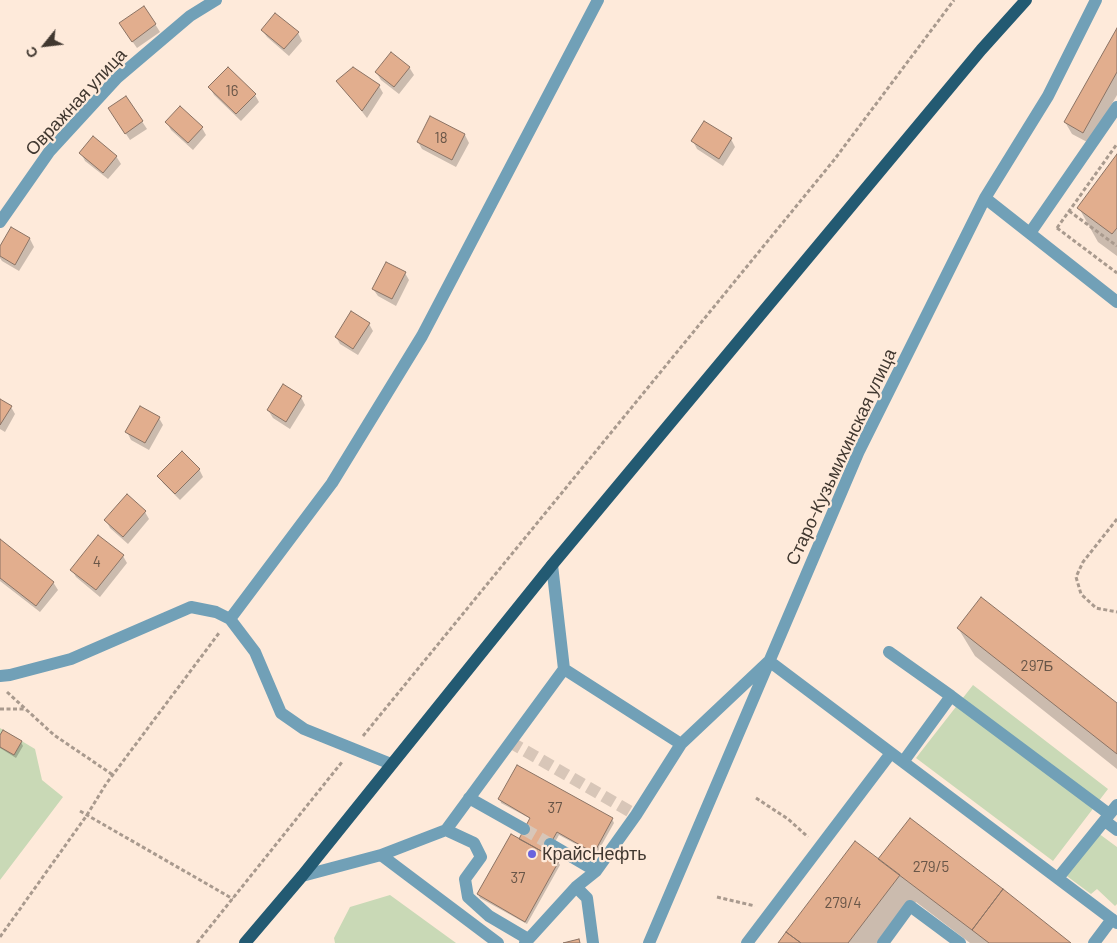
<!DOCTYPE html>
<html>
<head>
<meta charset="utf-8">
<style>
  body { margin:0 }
  #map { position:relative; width:1117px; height:943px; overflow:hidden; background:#feeada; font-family:Barlow,sans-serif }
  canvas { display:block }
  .north { position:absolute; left:20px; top:20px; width:50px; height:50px; -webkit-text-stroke:4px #feeada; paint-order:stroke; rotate:241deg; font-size:14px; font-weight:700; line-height:20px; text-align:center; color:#413830 }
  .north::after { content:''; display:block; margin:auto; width:18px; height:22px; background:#413830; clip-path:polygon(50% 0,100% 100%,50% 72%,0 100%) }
</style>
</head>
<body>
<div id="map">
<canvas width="1117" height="943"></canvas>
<div class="north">С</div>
</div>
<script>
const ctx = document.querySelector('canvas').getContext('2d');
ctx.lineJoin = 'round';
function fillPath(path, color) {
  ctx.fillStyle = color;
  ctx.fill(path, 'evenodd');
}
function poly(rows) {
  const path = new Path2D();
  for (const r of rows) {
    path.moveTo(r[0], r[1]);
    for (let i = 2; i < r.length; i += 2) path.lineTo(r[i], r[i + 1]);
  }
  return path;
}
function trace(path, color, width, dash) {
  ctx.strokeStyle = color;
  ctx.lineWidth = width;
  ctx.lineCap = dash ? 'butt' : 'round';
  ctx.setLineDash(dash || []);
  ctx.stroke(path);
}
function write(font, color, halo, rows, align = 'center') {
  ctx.font = font + ' Barlow,sans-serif';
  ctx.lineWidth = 4.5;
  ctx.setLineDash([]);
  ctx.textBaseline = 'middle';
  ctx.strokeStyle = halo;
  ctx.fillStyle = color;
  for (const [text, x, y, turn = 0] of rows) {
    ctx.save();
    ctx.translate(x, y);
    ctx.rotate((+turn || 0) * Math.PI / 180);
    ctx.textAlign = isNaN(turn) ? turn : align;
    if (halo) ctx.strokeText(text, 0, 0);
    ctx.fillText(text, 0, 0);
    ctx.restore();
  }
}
const green = poly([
  [973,685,1108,789,1053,861,916,758],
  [0,728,35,749,42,780,63,797,0,880],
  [1098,833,1117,847,1117,904,1115,906,1097,889,1091,894,1064,874],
  [390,895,456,943,335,943,334,938,350,907]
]);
const shadow = poly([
  [155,24,160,32,137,48,125,31],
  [262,30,298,33,302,41,289,56,267,37],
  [1117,31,1117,95,1089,143,1072,134,1065,122],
  [409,67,414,75,399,94,381,80,376,72],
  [338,81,379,86,383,93,367,118],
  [210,88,255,95,259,102,241,121,214,95],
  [126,97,147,129,130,140,114,116],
  [431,117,465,135,469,143,456,167,422,149,418,142],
  [167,123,202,128,206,135,193,150,171,130],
  [731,139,735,147,723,166,697,149,693,141],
  [81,153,116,156,121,164,108,179,85,161],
  [1117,156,1117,256,1098,242,1079,208],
  [12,229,30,239,34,247,19,271,2,261,0,258,0,249],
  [405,273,409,280,396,306,378,296,373,289],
  [369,324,373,331,358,355,340,344,336,337],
  [301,397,305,405,290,429,273,418,268,410],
  [0,400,11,407,15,414,5,432,0,429],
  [159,418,163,425,149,450,131,440,127,432],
  [199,469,203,477,180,500,163,483,159,476],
  [145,512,149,519,128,544,110,528,106,520],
  [0,541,53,582,58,590,40,612,0,581],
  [123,556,127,563,100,597,76,577,72,570],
  [958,628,1117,704,1117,769,975,656],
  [0,738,21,742,23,746,16,758,0,748],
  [500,799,612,819,614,823,596,855,559,835,547,856,558,862,560,865,527,924,480,898,478,894,519,840,531,819,501,803],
  [878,861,1069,943,970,943,916,902,885,943,779,943]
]);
const building = poly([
  [144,6,156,24,132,42,119,23,144,6],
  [275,13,299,32,284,49,261,30,275,13],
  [1117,28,1117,72,1083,133,1064,122,1117,28],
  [391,52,410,67,394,87,375,72,391,52],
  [228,67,256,94,236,114,208,87,228,67],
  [353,67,380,85,362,111,336,81,353,67],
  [126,96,143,121,125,134,108,108,126,96],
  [180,106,203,127,188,143,165,122,180,106],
  [430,116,465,134,452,160,417,142,430,116],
  [704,121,732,138,719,159,691,141,704,121],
  [93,136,117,156,103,173,79,153,93,136],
  [1117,154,1117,228,1112,234,1077,208,1117,154],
  [11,227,30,238,15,265,0,256,0,246,11,227],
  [386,262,406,272,392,299,372,289,386,262],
  [351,311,370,323,353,349,335,337,351,311],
  [283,384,302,396,286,422,267,410,283,384],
  [0,399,12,406,0,425,0,399],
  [140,406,160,417,145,443,125,432,140,406],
  [182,451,200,469,175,494,157,476,182,451],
  [127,494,146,511,123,537,104,520,127,494],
  [98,535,124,555,96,590,70,570,98,535],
  [0,539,54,582,36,606,0,578,0,539],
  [981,597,1117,703,1117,754,957,628,981,597],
  [3,730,22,741,14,755,0,747,0,735,3,730],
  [517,765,613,818,594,853,557,832,545,853,519,839,530,818,498,799,517,765],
  [910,818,1003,889,972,930,878,859,910,818],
  [511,834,559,861,525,922,477,894,511,834],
  [855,841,900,875,848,943,801,943,786,932,855,841],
  [1003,889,1071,943,989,943,972,930,1003,889],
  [786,932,801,943,778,943,786,932],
  [579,939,580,943,563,943,579,939]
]);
const minorTunnel = poly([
  [510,742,636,815],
  [524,829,550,844]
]);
const path = poly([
  [1069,211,1117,246],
  [1057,228,1117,144],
  [1057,228,1117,273],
  [1117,519,1083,562,1076,577,1081,594,1096,608,1117,612],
  [7,692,54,735,113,775],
  [0,709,25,709],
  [363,736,834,160,954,0],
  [756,798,788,819,808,837],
  [80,811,233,899],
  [717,897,755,906],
  [0,937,87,815,106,784,219,633],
  [197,943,342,762]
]);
const minor = poly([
  [985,198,1117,302],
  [0,222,49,152,117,78,190,16,216,0],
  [1030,233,1117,107],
  [230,619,332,483,422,336,598,0],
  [889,652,951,696,903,762],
  [0,676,10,675,71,659,191,607,216,612,230,619,255,652,281,713,304,729,391,764],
  [951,696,1109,814],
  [681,744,769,661,1117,923],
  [469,798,524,829],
  [1105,821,1117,830],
  [446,830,474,843,481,857,465,879,468,897,489,916,528,939],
  [550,844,596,871],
  [381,855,498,943],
  [302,876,381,855,446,830,564,669,552,565],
  [1058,878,1117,805],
  [576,887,587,898,593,943],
  [525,943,576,887,596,871,636,815,681,744,564,669],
  [649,943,859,451,985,198,1048,96,1096,0],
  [747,943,891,753],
  [883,943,910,906,960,943],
  [1094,943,1112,919]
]);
const major = poly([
  [245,943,302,876,552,565,981,50,1026,0]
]);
const markers = [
  [532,854,5,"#6a63dd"]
];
const numberNames = [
  ["16",232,91],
  ["18",441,138],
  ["4",97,562],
  ["297Б",1037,666],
  ["37",555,808],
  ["279/5",931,867],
  ["37",518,878],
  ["279/4",843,903]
];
const streetNames = [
  ["Овражная улица",76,102,-47],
  ["Старо-Кузьмихинская улица",841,457,-65]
];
const poiNames = [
  ["КрайсНефть",542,854]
];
fillPath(green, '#c9d9b6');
fillPath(shadow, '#0003');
fillPath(building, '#e2ae8e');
trace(building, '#8b7364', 1);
trace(minorTunnel, '#d8c6b8', 12, [12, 6]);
trace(path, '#a99a8e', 3, [4, 2.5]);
trace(minor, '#71a0b7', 12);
trace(major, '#235a72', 12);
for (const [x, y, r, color] of markers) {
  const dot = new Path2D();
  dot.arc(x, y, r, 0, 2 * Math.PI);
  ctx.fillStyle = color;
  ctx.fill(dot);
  trace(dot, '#feeada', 2);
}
write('15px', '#695648', null, numberNames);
write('18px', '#413830', '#feeada', streetNames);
write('18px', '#413830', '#feeada', poiNames, 'left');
</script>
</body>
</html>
